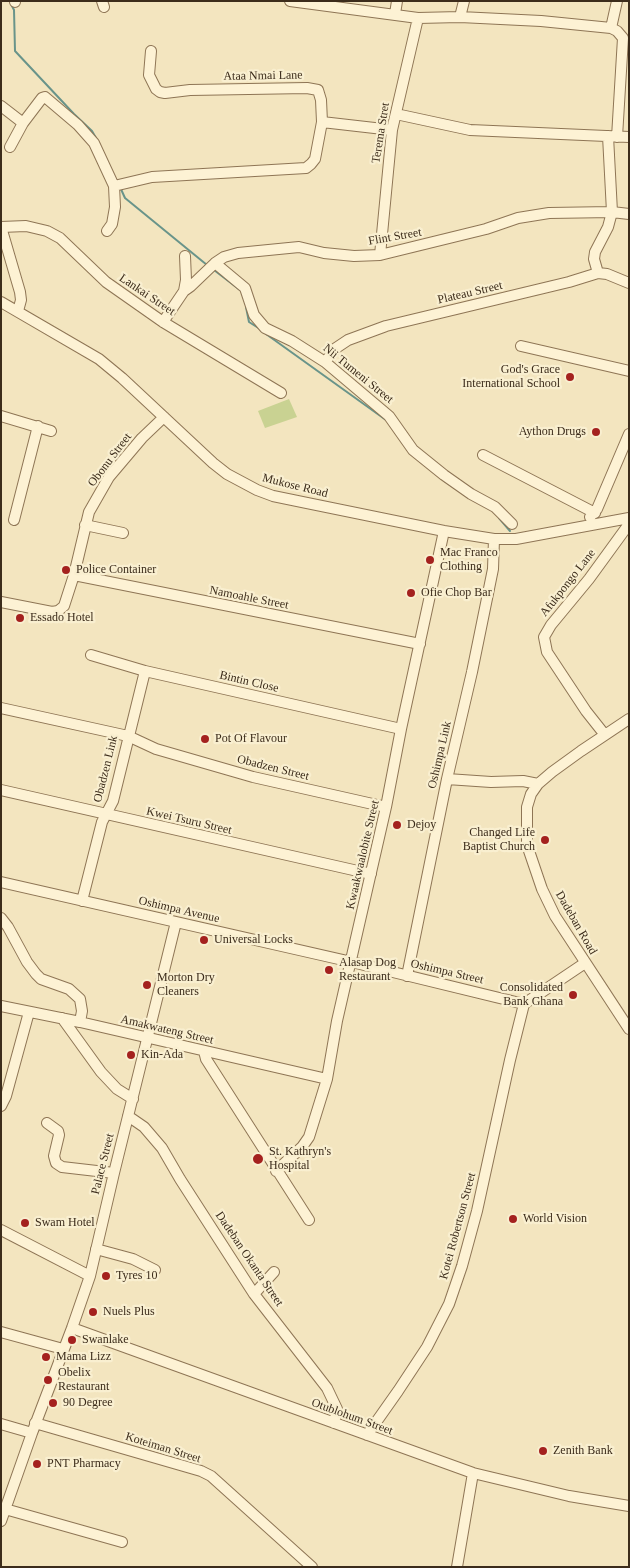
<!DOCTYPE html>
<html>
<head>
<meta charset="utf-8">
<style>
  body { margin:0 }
  #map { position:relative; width:630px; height:1568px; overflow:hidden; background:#f3e5bf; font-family:"Times New Roman",serif }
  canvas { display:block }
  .frame { position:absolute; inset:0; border:2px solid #3c2c1b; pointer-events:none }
</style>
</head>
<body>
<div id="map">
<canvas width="630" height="1568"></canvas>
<div class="frame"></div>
</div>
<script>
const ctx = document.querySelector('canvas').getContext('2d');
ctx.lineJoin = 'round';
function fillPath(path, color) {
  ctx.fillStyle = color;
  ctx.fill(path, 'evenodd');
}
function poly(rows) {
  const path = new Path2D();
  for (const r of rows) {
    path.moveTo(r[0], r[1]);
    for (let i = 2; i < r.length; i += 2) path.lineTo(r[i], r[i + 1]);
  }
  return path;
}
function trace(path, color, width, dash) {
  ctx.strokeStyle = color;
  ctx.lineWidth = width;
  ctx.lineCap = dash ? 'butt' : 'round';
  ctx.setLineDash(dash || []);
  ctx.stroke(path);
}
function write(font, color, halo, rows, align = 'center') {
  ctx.font = font + ' "Times New Roman",serif';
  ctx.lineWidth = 4.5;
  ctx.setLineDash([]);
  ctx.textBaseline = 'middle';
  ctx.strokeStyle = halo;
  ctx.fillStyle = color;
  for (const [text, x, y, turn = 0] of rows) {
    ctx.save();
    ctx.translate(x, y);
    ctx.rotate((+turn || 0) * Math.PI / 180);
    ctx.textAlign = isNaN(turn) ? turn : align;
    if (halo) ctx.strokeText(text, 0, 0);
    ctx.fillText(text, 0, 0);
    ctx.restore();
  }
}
const green = poly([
  [289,399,297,417,265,428,258,411]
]);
const stream = poly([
  [12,6,14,10,15,51,74,114,92,131,96,138],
  [120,187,125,198,207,265],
  [214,270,240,290],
  [246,307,249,322,260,329],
  [266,334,386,420],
  [443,480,456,489],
  [499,518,510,531]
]);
const minor = poly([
  [15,1,15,2],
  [102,1,104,7],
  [290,1,418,18,460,17,541,21,611,28,617,31,623,38,617,137],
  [395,14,397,1],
  [460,17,464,1],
  [611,28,617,1],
  [1,106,23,123],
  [396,114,470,130,629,137],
  [322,122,392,130],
  [10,147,23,123,42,98,45,97,78,125,94,143,114,186,152,177,306,168,311,164,315,159,322,122,321,100,318,90,307,88,190,90,165,93,160,92,156,89,149,75,151,51],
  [1,227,26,226,47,231,60,238,106,282,163,322,281,393],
  [1,227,20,292,21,300,18,311],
  [107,231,112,224,115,207,114,186],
  [380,255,392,130,418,18],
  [215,263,245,288,254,315,265,328,292,341,325,362,389,416,413,450,444,475,471,494,495,507,512,524],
  [598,273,594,259,595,252,608,227,612,212,608,136],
  [184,291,186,280,185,256],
  [1,302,99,359,122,378,213,463,227,474,257,490,273,496,307,503,444,531,494,539,516,539,629,518],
  [163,322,184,291,191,286,215,263,224,257,238,253,299,247,324,253,354,256,380,255,486,229,518,218,549,213,612,212,629,214],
  [521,346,629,371],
  [325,362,336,348,348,340,386,326,569,282,598,273,607,274,629,283],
  [1,416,51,431],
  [483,455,595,513],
  [590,517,597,509,629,434],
  [14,520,38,426],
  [85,525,123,533],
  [74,575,420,644],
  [1,602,52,612,58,611,64,606,74,575,89,512,109,477,142,438,164,417],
  [91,655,145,671,401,729],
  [1,708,128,736,156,749,253,777,386,807],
  [629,719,581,751,552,772,538,784,531,794,527,807,527,845,542,889,555,916,629,1029],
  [605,735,586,711,547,652,544,637,551,625,589,579,629,524],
  [447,779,491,782,523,781,538,784],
  [1,790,371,874],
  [1,882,352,962,524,1004,585,963],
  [82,901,102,822,113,801,145,671],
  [1,918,8,927,27,962,36,974,41,979,69,989,80,999,82,1011,80,1022],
  [407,976,447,779,472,672,493,569,494,539],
  [1,1006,80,1022,327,1079],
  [62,1018,101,1072,117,1089,133,1099],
  [204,1051,206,1059,309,1220],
  [1,1106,6,1096,29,1012],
  [128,1116,144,1127,162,1148,180,1179,254,1294,327,1388,337,1409,334,1423],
  [47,1123,58,1131,59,1135,54,1156,56,1163,62,1167,114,1173],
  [276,1171,302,1147,309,1137,327,1079,337,1021,386,807,401,729,444,531],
  [1,1230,90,1276],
  [96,1249,133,1259,155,1270],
  [254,1294,274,1272],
  [72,1328,473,1473,569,1496,629,1506],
  [1,1332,63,1349],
  [35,1423,201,1471,211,1476,312,1567],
  [1,1424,32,1433],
  [367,1435,398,1391,427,1347,449,1304,462,1266,477,1211,510,1060,524,1004],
  [5,1509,122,1542],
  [1,1521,32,1433,72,1328,90,1276,114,1173,176,922],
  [457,1567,473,1473]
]);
const markers = [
  [570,377,5,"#a4211e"],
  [596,432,5,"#a4211e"],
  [430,560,5,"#a4211e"],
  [66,570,5,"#a4211e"],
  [411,593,5,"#a4211e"],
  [20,618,5,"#a4211e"],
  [205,739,5,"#a4211e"],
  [397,825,5,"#a4211e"],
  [545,840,5,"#a4211e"],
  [204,940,5,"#a4211e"],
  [329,970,5,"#a4211e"],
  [147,985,5,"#a4211e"],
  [573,995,5,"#a4211e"],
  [131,1055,5,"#a4211e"],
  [258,1159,6,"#a4211e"],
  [513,1219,5,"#a4211e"],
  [25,1223,5,"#a4211e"],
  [106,1276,5,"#a4211e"],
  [93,1312,5,"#a4211e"],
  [72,1340,5,"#a4211e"],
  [46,1357,5,"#a4211e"],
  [48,1380,5,"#a4211e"],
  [53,1403,5,"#a4211e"],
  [543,1451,5,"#a4211e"],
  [37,1464,5,"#a4211e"]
];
const streetNames = [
  ["Ataa Nmai Lane",263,76,-1],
  ["Terema Stret",381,133,-81],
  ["Flint Street",395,237,-10],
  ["Plateau Street",470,293,-13],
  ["Lankai Street",147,295,34],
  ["Nii Tumeni Street",358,374,39],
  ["Obonu Street",110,460,-53],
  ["Mukose Road",295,486,14],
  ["Afukpongo Lane",568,583,-52],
  ["Namoahle Street",249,598,11],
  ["Bintin Close",249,682,13],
  ["Oshimpa Link",440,755,-77],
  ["Obadzen Street",273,768,14],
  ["Obadzen Link",106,769,-76],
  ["Kwei Tsuru Street",189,821,13],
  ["Kwaakwaalobite Street",363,855,-77],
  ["Oshimpa Avenue",179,910,13],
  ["Dadeban Road",576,923,60],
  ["Oshimpa Street",447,972,13],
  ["Amakwateng Street",167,1030,13],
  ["Palace Street",103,1164,-76],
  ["Kotei Robertson Street",458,1226,-75],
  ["Dadeban Okanta Street",249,1259,56],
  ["Otublohum Street",352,1417,20],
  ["Koteiman Street",163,1448,17]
];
const poiNames = [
  ["God's Grace",560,370,"right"],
  ["International School",560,384,"right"],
  ["Aython Drugs",586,432,"right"],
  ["Mac Franco",440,553],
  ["Clothing",440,567],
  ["Police Container",76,570],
  ["Ofie Chop Bar",421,593],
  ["Essado Hotel",30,618],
  ["Pot Of Flavour",215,739],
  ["Dejoy",407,825],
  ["Changed Life",535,833,"right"],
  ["Baptist Church",535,847,"right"],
  ["Universal Locks",214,940],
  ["Alasap Dog",339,963],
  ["Restaurant",339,977],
  ["Morton Dry",157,978],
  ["Cleaners",157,992],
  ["Consolidated",563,988,"right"],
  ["Bank Ghana",563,1002,"right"],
  ["Kin-Ada",141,1055],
  ["St. Kathryn's",269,1152],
  ["Hospital",269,1166],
  ["World Vision",523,1219],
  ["Swam Hotel",35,1223],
  ["Tyres 10",116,1276],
  ["Nuels Plus",103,1312],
  ["Swanlake",82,1340],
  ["Mama Lizz",56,1357],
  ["Obelix",58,1373],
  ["Restaurant",58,1387],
  ["90 Degree",63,1403],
  ["Zenith Bank",553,1451],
  ["PNT Pharmacy",47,1464]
];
fillPath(green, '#c9d292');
trace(stream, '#69948a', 2);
trace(minor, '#8e7555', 12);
trace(minor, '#fdf2d4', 10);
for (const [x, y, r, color] of markers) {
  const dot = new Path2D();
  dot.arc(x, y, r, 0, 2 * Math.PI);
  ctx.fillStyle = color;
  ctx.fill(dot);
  trace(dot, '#f9efd0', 2);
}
write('12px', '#3c2c1b', '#f9efd0', streetNames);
write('12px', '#3c2c1b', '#f9efd0', poiNames, 'left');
</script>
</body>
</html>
